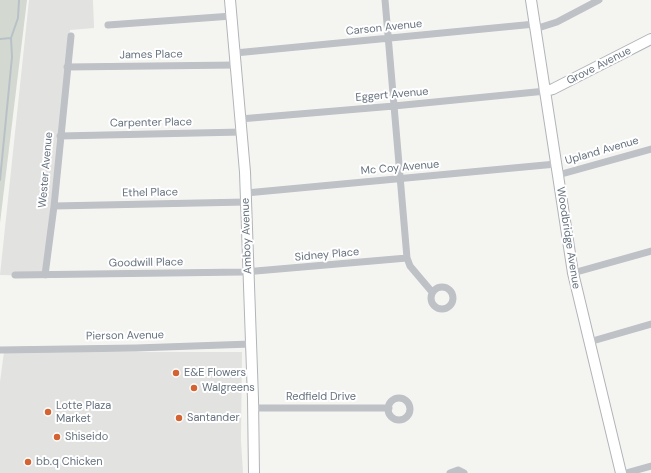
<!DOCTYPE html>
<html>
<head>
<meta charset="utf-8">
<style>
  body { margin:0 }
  canvas { display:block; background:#f4f4f1 }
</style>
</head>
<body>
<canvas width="651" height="473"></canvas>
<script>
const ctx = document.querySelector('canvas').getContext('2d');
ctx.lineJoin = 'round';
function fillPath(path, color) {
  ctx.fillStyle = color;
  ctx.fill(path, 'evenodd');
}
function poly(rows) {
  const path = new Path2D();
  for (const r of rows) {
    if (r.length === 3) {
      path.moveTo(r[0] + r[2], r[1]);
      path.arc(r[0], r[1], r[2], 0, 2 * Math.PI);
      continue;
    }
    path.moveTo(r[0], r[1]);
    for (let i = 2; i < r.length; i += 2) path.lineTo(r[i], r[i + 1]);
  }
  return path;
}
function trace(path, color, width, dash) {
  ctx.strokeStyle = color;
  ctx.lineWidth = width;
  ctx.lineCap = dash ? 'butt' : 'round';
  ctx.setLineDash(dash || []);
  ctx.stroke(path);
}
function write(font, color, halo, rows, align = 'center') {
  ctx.font = font + ' "DM Sans",sans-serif';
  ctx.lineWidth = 4;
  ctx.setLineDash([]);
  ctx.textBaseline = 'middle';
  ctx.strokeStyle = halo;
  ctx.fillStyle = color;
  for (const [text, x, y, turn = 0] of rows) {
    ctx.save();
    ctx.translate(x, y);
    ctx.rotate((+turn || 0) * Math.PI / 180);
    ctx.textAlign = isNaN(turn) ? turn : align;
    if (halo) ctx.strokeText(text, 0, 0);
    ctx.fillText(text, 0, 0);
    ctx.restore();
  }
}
const built = poly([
  [29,0,93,0,94,28,70,30,43,276,0,275],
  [4,352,242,352,241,440,243,473,0,473,0,382]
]);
const green = poly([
  [0,0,27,0,0,223]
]);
const stream = poly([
  [0,39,11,38],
  [0,180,12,57,11,38,18,18,19,0]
]);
const street = poly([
  [385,0,407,258,410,266,432,292],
  [108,25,232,16],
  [535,29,557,22,599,0],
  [235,53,535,24],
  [67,67,236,65],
  [240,119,394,106,546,91],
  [60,136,242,132],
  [558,175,651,149],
  [246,193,556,164],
  [54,206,246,202],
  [573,273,651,251],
  [15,275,244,272,407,258],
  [45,275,54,206,71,36],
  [442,298,11],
  [589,342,651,324],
  [0,350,136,348,251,344],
  [399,409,11],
  [253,408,389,408],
  [450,473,458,470,464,473],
  [626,473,651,466]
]);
const secondary = poly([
  [230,0,245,172,253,399,254,473],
  [531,0,573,273,621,473],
  [546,91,553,89,651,39]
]);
const markers = [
  [176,373,4,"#d36332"],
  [194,388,4,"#d36332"],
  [48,412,4,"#d36332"],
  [179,418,4,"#d36332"],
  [57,437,4,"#d36332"],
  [28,462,4,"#d36332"]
];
const streetNames = [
  ["Carson Avenue",384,28,-6],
  ["James Place",151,55,-1],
  ["Grove Avenue",599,66,-27],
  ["Eggert Avenue",392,95,-5],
  ["Carpenter Place",151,123,-1],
  ["Upland Avenue",602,151,-16],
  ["Mc Coy Avenue",400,168,-5],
  ["Wester Avenue",46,170,-85],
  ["Ethel Place",150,193,-1],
  ["Amboy Avenue",247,236,-92],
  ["Woodbridge Avenue",568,238,81],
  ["Sidney Place",327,255,-5],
  ["Goodwill Place",146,263,-1],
  ["Pierson Avenue",125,336,-1],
  ["Redfield Drive",321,397]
];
const poiNames = [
  ["E&E Flowers",184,373],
  ["Walgreens",202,388],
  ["Lotte Plaza",56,406],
  ["Market",56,419],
  ["Santander",187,418],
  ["Shiseido",65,437],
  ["bb.q Chicken",36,462]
];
fillPath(built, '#e2e3e1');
fillPath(green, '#d3d9d1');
trace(stream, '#b8c1c7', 2);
trace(secondary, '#b1b5b9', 12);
trace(street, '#bec1c5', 7);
trace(secondary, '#fff', 10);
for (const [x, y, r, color] of markers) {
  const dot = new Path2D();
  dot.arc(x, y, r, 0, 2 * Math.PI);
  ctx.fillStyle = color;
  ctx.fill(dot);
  trace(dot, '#fff', 1.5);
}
write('11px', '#66727f', '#fff', streetNames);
write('11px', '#66727f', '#fff', poiNames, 'left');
</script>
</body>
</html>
